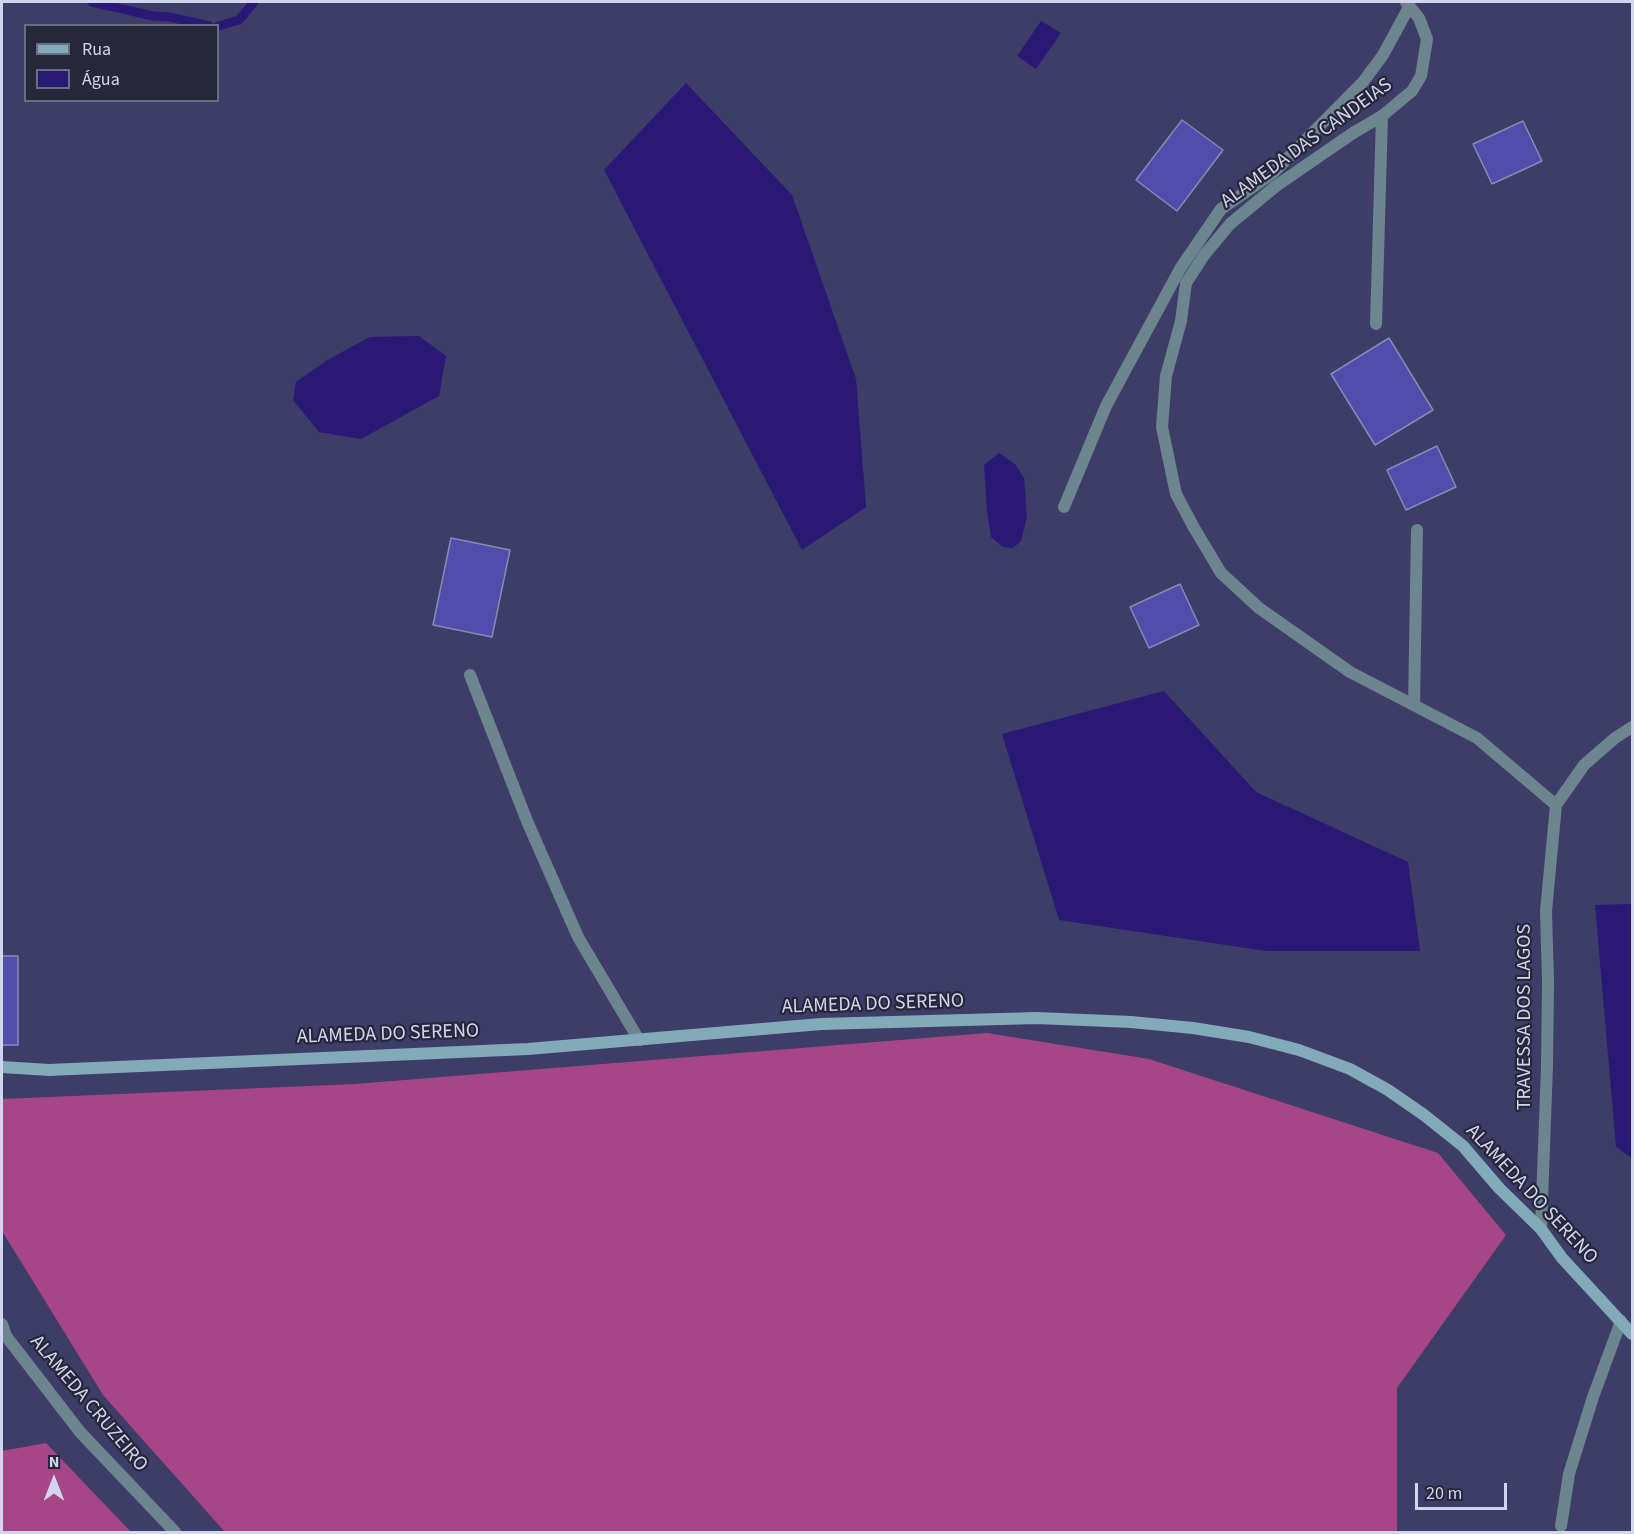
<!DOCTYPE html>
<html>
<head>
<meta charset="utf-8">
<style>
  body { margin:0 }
  #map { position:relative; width:1634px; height:1534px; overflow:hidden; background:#3d3d67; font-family:"Source Sans 3",sans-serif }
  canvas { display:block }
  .frame { position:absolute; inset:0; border:3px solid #d3d5ef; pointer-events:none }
  .legend { position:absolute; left:24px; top:24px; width:195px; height:78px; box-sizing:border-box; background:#26273a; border:2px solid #6b6d82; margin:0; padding:8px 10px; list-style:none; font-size:18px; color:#d3d5ef }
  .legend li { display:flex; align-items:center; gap:12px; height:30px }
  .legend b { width:30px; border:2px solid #6b6d82 }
  .north { position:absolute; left:24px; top:1450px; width:60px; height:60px; -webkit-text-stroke:4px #26273a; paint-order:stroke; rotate:0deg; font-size:16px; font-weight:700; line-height:24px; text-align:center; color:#d3d5ef }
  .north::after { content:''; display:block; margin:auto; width:21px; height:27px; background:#d3d5ef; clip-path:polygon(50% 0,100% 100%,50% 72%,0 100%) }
  .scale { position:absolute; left:1415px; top:1483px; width:92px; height:27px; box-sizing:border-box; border:3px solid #d3d5ef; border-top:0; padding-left:8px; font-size:18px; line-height:21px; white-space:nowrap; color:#d3d5ef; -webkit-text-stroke:4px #26273a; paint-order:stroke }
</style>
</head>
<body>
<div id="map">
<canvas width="1634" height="1534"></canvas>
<div class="frame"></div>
<ul class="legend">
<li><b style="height:8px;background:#82aab9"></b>Rua</li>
<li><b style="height:16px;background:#2a1875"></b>Água</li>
</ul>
<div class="north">N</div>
<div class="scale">20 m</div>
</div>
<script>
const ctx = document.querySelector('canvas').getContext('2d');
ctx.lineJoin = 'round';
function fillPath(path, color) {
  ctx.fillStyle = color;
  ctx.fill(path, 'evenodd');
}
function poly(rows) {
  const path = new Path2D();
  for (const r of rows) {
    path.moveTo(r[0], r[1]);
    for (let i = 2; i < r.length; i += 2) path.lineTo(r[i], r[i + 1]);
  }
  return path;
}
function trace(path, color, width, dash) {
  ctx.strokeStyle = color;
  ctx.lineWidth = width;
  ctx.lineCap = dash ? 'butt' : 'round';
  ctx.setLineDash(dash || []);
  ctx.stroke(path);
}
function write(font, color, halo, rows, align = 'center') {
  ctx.font = font + ' "Source Sans 3",sans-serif';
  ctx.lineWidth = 4.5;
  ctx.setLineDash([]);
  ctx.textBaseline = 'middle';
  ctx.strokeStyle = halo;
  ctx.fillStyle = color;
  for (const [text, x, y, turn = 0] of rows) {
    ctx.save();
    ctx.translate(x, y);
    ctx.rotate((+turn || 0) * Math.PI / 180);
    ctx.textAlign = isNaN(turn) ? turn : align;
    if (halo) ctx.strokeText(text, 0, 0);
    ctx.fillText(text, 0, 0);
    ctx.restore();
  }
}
const forest = poly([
  [987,1033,1149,1059,1438,1153,1506,1235,1397,1388,1397,1532,225,1532,103,1395,2,1231,2,1099,355,1084],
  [46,1443,131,1532,2,1532,2,1451]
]);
const water = poly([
  [1041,21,1061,33,1036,69,1017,56],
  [686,83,792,195,856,379,866,507,802,550,604,170],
  [419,336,446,356,439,396,361,439,319,432,293,400,296,382,329,359,370,337],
  [999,453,1015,464,1024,478,1027,517,1021,541,1013,548,1003,547,991,537,987,512,984,465],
  [1164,691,1256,792,1408,862,1420,951,1266,951,1059,920,1002,734],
  [1632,904,1632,1158,1616,1147,1595,905]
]);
const stream = poly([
  [92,2,153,16,170,17,209,26],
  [218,26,239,20,254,2]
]);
const building = poly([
  [1182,120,1223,150,1177,211,1136,180,1182,120],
  [1523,121,1542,161,1492,184,1473,144,1523,121],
  [1389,338,1433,410,1375,445,1331,374,1389,338],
  [1437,446,1456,487,1406,510,1387,470,1437,446],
  [451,538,510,550,492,637,433,625,451,538],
  [1180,584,1199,625,1149,648,1130,607,1180,584],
  [2,956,18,956,18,1045,2,1045,2,956]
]);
const lane = poly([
  [1376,324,1382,116],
  [1064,507,1106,406,1180,269,1221,209,1273,173,1363,82,1383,55,1409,7],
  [470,675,527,821,578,937,639,1040],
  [1414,705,1417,530],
  [1561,1526,1569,1474,1593,1397,1621,1321]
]);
const street = poly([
  [1406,2,1419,18,1427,39,1421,76,1412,91,1382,116,1353,133,1276,186,1230,224,1205,254,1186,283,1181,321,1166,376,1162,427,1176,494,1193,526,1221,573,1259,608,1350,672,1477,738,1556,805],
  [1541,1229,1547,1066,1548,981,1546,911,1556,805,1584,765,1615,738,1632,727],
  [2,1324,6,1336,80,1432,175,1532]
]);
const secondary = poly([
  [2,1067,49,1070,528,1049,821,1024,1037,1018,1131,1022,1193,1028,1249,1037,1299,1050,1350,1069,1388,1090,1424,1115,1463,1146,1499,1188,1541,1229,1562,1258,1632,1334]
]);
const streetNames = [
  ["ALAMEDA DAS CANDEIAS",1307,144,-36],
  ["ALAMEDA DO SERENO",873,1005,-2],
  ["TRAVESSA DOS LAGOS",1526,1017,-90],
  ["ALAMEDA DO SERENO",388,1035,-2],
  ["ALAMEDA DO SERENO",1531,1195,47],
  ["ALAMEDA CRUZEIRO",88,1404,50]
];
fillPath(forest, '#a64686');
fillPath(water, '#2a1875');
trace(stream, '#2a1875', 9);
fillPath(building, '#524cab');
trace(building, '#8789b9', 1.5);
trace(lane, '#6c858f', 12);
trace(street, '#6c858f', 12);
trace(secondary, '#82aab9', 12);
write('20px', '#d3d5ef', '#26273a', streetNames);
</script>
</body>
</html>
